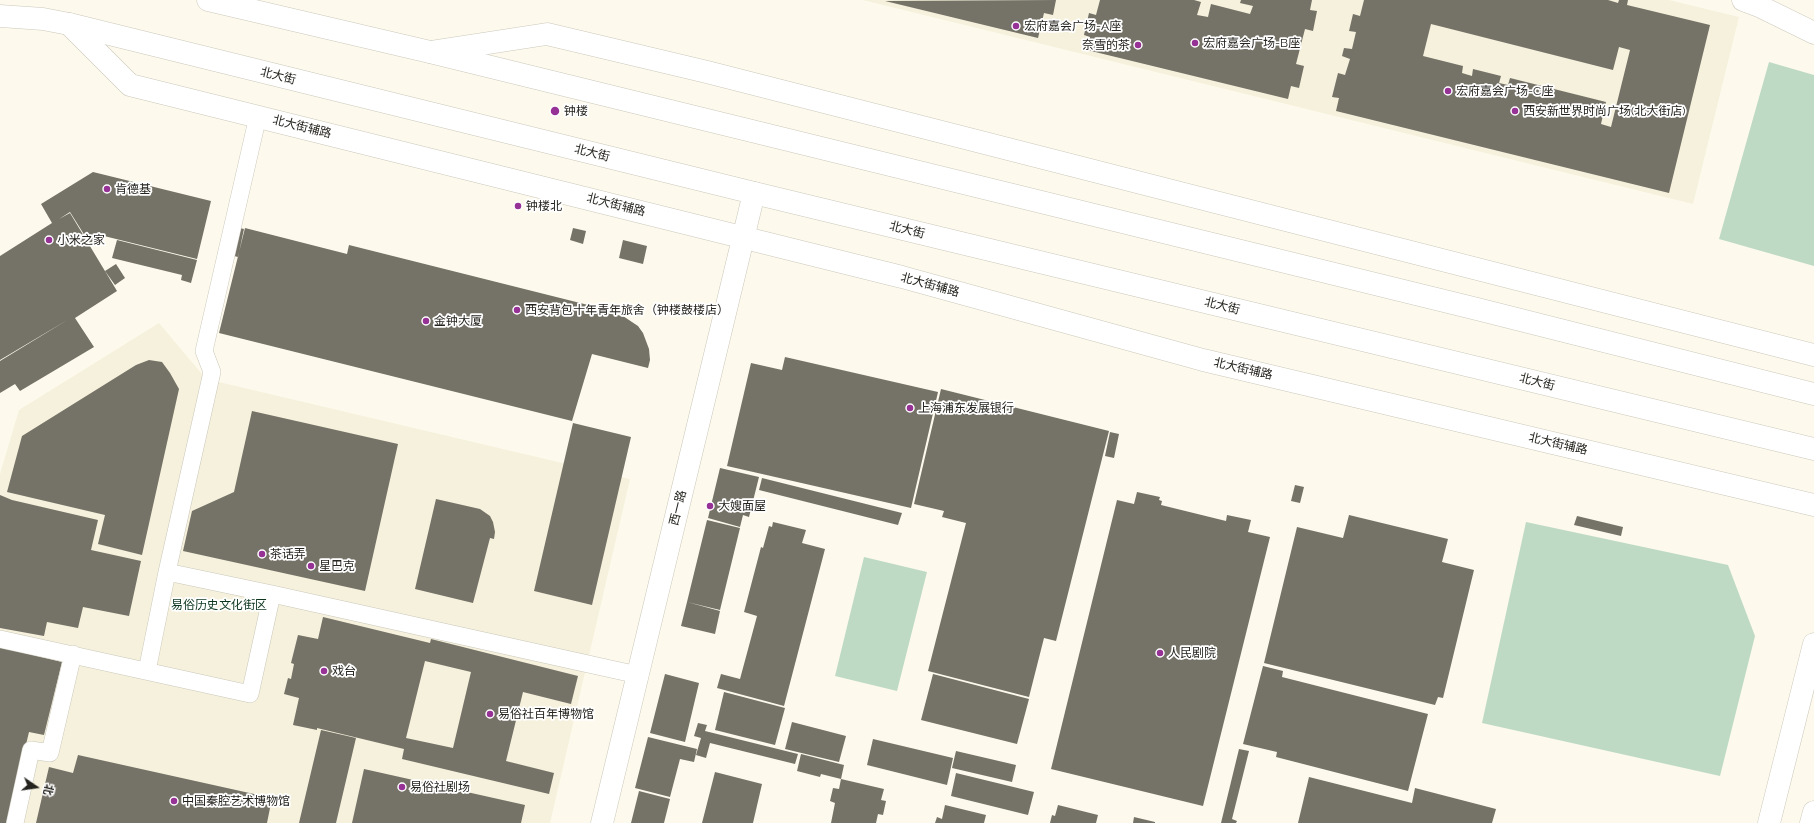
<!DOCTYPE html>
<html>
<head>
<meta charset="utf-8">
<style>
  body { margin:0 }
  #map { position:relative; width:1814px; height:823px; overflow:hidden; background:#fdfaed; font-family:Raleway,"Noto Sans SC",sans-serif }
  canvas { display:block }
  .north { position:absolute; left:16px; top:767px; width:40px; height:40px; -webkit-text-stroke:3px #fff; paint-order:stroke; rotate:103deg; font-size:11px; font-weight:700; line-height:16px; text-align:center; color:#24231e }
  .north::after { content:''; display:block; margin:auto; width:14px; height:18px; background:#24231e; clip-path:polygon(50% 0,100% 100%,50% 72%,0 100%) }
</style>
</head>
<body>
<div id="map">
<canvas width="1814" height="823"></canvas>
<div class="north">北</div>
</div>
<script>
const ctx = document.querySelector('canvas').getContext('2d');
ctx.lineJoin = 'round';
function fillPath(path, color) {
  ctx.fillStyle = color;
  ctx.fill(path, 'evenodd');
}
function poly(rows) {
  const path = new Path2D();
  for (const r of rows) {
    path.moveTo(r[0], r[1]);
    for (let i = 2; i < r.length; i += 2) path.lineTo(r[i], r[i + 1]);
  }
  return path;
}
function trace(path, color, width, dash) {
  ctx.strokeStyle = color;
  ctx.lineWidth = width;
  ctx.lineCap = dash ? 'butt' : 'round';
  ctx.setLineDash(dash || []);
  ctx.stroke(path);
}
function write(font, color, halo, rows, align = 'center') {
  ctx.font = font + ' Raleway,"Noto Sans SC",sans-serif';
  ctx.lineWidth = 3.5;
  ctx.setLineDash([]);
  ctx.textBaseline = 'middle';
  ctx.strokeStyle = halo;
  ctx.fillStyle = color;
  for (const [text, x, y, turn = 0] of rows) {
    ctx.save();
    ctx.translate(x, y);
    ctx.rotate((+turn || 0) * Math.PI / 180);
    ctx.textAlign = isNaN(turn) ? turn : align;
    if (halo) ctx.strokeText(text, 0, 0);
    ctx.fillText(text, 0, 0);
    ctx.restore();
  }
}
const built = poly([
  [863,0,1669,0,1739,17,1693,204],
  [159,323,206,379,630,479,550,823,0,823,0,474,19,410]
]);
const green = poly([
  [1769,62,1814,75,1814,266,1719,239],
  [1526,522,1728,565,1755,636,1720,776,1482,723],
  [864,557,927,572,897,691,835,676]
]);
const building = poly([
  [1056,0,1053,15,1044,13,1038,38,885,1],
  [1100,0,1194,0,1201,2,1197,15,1208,17,1211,4,1250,14,1253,6,1240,3,1241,0,1312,0,1310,10,1317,11,1313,31,1305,29,1296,64,1304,66,1299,88,1291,86,1288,99,1087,50,1090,37,1084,35,1089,13,1096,15],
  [1364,0,1608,0,1618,3,1619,0,1628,0,1627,5,1710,25,1669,193,1336,111,1339,98,1332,97,1338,73,1345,75,1350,59,1342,56,1344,48,1352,49,1356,32,1349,31,1353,14,1360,16],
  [1431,24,1613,70,1619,47,1630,50,1611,127,1601,124,1606,102,1510,78,1508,85,1499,83,1501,76,1473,69,1472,76,1462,73,1463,66,1423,56],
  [93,172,211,201,197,259,104,236,90,244,70,212,59,219,70,213,117,291,75,318,94,347,20,391,15,384,0,393,0,361,69,319,0,360,0,256,52,223,41,204],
  [231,226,244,229,238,257,222,253],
  [245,228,347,254,349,245,612,311,611,314,623,316,638,326,643,333,649,349,650,360,648,368,592,354,572,421,219,333],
  [573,228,586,231,583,244,570,240],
  [117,240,197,260,191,283,181,280,182,275,112,258],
  [623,240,647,246,643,264,619,258],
  [116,264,125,278,115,285,105,271],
  [785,357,938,392,911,508,727,466,751,363,782,370],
  [149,360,162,362,170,373,179,389,142,555,98,544,105,515,7,492,22,436,136,365],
  [941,389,1109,431,1056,641,1044,638,1029,697,928,671,966,523,942,517,944,511,914,504],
  [252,411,398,444,365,591,183,551,192,511,234,492],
  [573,423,631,437,592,605,534,591],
  [1110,432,1119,434,1114,458,1105,456],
  [720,468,759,477,749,517,743,515,740,527,708,518],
  [762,478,902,513,898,525,759,490],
  [1295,485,1304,487,1300,503,1291,501],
  [1137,492,1160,497,1159,500,1162,501,1161,505,1226,521,1227,515,1251,520,1248,532,1270,537,1203,806,1051,769,1117,500,1134,504],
  [0,495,12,500,98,520,91,550,141,561,129,616,83,607,78,628,47,622,44,636,0,628],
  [436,499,480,509,490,516,493,522,495,532,494,539,490,538,473,603,415,589],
  [1349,515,1448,539,1442,562,1474,570,1443,698,1438,697,1435,705,1264,663,1297,527,1343,538],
  [1577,516,1623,527,1621,536,1574,525],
  [707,520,740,528,720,610,687,602],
  [773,522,806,530,802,543,825,549,784,706,717,688,721,674,740,679,757,616,744,612,761,547,763,548,769,526,772,527],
  [687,602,720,611,715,634,681,626],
  [323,617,430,643,431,639,578,676,571,704,523,692,506,761,554,773,549,794,402,759,404,749,317,728,317,730,293,725,299,698,284,694,288,678,291,679,294,664,291,663,298,635,318,639],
  [425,661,471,672,453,748,406,738],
  [0,647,62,662,44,735,29,732,7,823,0,823],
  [1263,666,1283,671,1282,677,1428,714,1408,791,1276,757,1277,752,1243,744],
  [665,674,699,683,685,742,650,733],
  [933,674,1029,699,1017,744,921,720],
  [724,692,785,708,775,745,715,730],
  [792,722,846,736,839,762,785,749],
  [698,723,707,725,705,731,798,754,795,764,710,743,706,758,696,755,701,738,694,736],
  [321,730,356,738,336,823,299,823],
  [648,737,697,749,694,762,680,759,670,797,635,788],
  [873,739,953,758,947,785,867,765],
  [1239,749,1249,751,1232,819,1237,821,1236,823,1221,823],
  [956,751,1016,765,1012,782,952,768],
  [801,754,844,765,841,779,821,774,820,777,797,771],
  [78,755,272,798,267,823,36,823,49,767,73,773],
  [364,769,525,805,521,823,352,823],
  [715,772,762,784,753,823,702,823],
  [956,773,1034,792,1028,815,951,796],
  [1309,777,1412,803,1415,788,1496,809,1492,823,1298,823],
  [841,779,884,789,881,800,886,801,883,815,878,814,876,823,831,823,835,803,830,801,833,788,839,789],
  [639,791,670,799,664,823,631,823],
  [945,805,986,815,984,823,935,823,937,817,942,819],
  [1058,805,1098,815,1096,823,1050,823,1052,815,1055,816],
  [1134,817,1155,822,1155,823,1133,823]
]);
const pedestrian = poly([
  [258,116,204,351,212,372,167,572,272,594],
  [0,639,250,694,272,594,638,675],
  [147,671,167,572],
  [15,823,31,750,50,753,73,654]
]);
const minor = poly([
  [1743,0,1759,6,1814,33],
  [69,24,130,85,902,277,1203,360,1814,505],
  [430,52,547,34,707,72,1814,355],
  [1769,823,1814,644]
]);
const tertiary = poly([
  [602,823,754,193]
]);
const secondary = poly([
  [1811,823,1814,812]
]);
const primary = poly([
  [208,0,430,52,1477,309,1814,394],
  [0,16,43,19,69,24,754,193,1814,449]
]);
const markers = [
  [1016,26,4,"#963196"],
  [1195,43,4,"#963196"],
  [1138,45,4,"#963196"],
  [1448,91,4,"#963196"],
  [555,111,5,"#963196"],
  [1515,111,4,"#963196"],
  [107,189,4,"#963196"],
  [518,206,4,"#963196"],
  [49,240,4,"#963196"],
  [517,310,4,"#963196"],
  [426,321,4,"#963196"],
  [910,408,4,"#963196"],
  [710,506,4,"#963196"],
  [262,554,4,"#963196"],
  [311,566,4,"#963196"],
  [1160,653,4,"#963196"],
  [324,671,4,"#963196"],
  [490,714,4,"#963196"],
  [402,787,4,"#963196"],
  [174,801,4,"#963196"]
];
const poiNames = [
  ["宏府嘉会广场-A座",1024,26],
  ["宏府嘉会广场-B座",1203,43],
  ["奈雪的茶",1130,45,"right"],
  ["宏府嘉会广场-C座",1456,91],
  ["钟楼",564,111],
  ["西安新世界时尚广场(北大街店)",1523,111],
  ["肯德基",115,189],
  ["钟楼北",526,206],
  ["小米之家",57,240],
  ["西安背包十年青年旅舍（钟楼鼓楼店）",525,310],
  ["金钟大厦",434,321],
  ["上海浦东发展银行",918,408],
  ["大嫂面屋",718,506],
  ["茶话弄",270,554],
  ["星巴克",319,566],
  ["人民剧院",1168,653],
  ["戏台",332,671],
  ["易俗社百年博物馆",498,714],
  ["易俗社剧场",410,787],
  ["中国秦腔艺术博物馆",182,801]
];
const streetNames = [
  ["北大街",278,76,14],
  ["北大街辅路",302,127,14],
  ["北大街",592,153,14],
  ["北大街辅路",616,205,14],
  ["北大街",907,230,14],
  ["北大街辅路",930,285,15],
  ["北大街",1222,306,14],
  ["北大街辅路",1243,369,13],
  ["北大街",1537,382,14],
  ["北大街辅路",1558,444,13],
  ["西一路",678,508,-76]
];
const parkNames = [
  ["易俗历史文化街区",219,605]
];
fillPath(built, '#f5f1dc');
fillPath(green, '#bedac5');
fillPath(building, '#757267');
trace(pedestrian, '#cbc8bb', 18);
trace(minor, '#cbc8bb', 23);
trace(tertiary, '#cbc8bb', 23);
trace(secondary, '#cbc8bb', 23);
trace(primary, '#cbc8bb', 23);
trace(pedestrian, '#fff', 17);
trace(minor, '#fff', 22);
trace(tertiary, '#fff', 22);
trace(secondary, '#fff', 22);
trace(primary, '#fff', 22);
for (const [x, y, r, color] of markers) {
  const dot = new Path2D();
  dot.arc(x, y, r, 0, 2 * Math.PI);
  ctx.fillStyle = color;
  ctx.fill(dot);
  trace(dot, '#fff', 1.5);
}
write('12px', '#24231e', '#fff', poiNames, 'left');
write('12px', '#24231e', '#fff', streetNames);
write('12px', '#0b351d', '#fff', parkNames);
</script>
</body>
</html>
